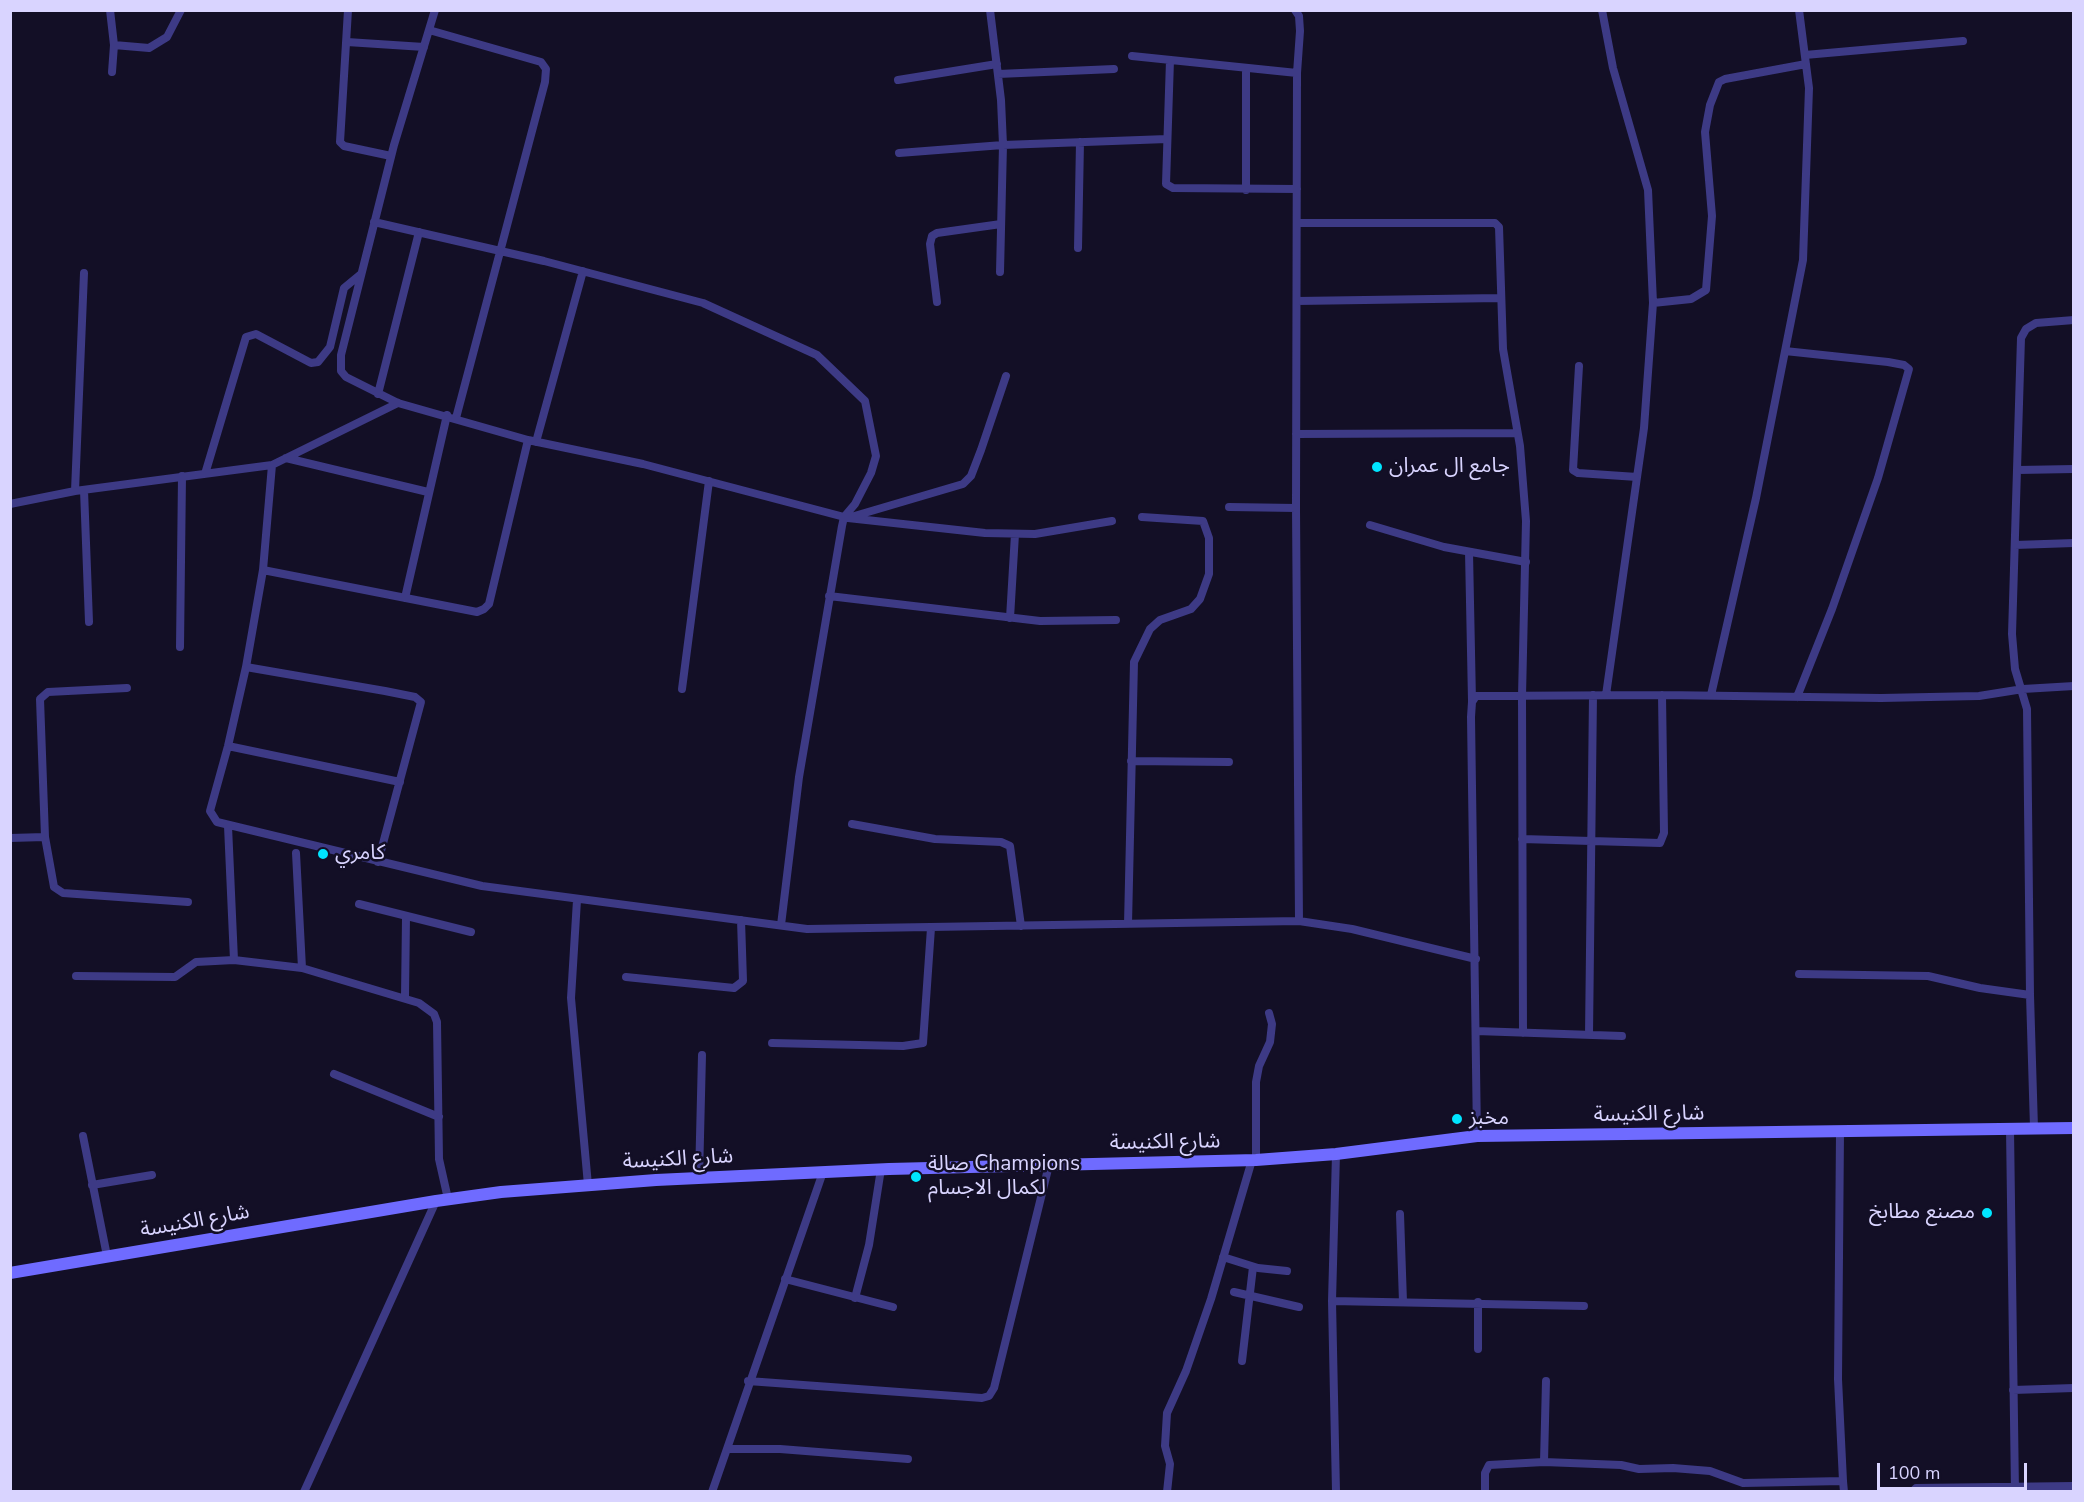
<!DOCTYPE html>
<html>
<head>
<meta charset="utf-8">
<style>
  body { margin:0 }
  #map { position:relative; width:2084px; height:1502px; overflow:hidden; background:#130f26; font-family:"Nunito Sans",sans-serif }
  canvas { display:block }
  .frame { position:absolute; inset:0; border:12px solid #d9d4ff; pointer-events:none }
  .scale { position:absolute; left:1877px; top:1463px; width:150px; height:27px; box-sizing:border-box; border:3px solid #d9d4ff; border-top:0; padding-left:8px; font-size:18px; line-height:21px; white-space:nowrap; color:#d9d4ff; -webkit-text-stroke:4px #130f26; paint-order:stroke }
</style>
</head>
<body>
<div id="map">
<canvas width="2084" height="1502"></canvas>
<div class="frame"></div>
<div class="scale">100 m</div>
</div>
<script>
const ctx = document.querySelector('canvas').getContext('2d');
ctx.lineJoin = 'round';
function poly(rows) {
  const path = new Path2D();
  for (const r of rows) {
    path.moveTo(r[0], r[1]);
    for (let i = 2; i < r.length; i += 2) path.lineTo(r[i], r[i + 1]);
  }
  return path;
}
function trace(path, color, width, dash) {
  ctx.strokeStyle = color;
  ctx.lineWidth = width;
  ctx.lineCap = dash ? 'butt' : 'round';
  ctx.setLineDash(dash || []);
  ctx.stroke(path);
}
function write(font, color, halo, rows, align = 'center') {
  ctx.font = font + ' "Nunito Sans","Noto Sans Arabic",sans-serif';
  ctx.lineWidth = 5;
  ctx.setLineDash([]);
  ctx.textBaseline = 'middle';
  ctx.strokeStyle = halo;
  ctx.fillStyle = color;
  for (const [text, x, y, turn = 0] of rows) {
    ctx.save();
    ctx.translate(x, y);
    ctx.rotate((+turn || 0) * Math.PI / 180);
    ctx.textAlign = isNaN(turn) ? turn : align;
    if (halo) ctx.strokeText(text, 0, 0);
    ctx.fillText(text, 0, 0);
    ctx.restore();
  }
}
const minor = poly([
  [110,10,114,45,112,72],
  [348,10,340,142,344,146,391,156],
  [435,10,394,145,341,355,341,371,346,377,398,403,528,440,643,464,848,518,985,533,1035,534,1112,521],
  [990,10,1001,100,1003,145,1000,272],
  [1295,10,1299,16,1300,31,1297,73,1296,508,1299,921],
  [1602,10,1613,68,1648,190,1653,303,1644,428,1606,695],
  [429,30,541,62,546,69,545,82,456,418],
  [347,42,424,47],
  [114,45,149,48,167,37,181,10],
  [1805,55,1963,41],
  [1132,56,1297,73],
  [1170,60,1166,184,1173,188,1297,189],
  [1246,68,1246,190],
  [998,74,1114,69],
  [898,80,997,64],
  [899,153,1003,145,1167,139],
  [374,222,544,261,703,303,817,355,865,401,876,456,871,473,855,504,844,517,842,526,799,777,781,925],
  [1297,223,1495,223,1499,227,1503,349,1520,446,1526,521,1522,696,1523,1033],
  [1078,248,1080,142],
  [1297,301,1500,298],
  [937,302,930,244,932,236,937,233,1001,224],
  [1653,303,1691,299,1706,290,1712,216,1705,132,1710,105,1719,82,1725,79,1806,64],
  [1785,351,1888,362,1904,365,1909,369,1878,478,1832,609,1797,697],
  [1579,366,1573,470,1578,473,1637,477],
  [378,394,419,232],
  [1296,434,1517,433],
  [536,442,583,271],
  [286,458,428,492],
  [272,465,263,570,246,667,228,746,210,811,217,822,482,886,807,929,1299,921,1352,929,1476,959],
  [2018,470,2074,469],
  [205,474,246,337,256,334,311,363,318,362,330,347,344,288,361,274],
  [84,490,89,622],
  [75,491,84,273],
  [10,504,75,491,272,465,398,403],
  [1229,507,1296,508],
  [851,517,963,484,971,476,981,450,1006,376],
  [1370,525,1444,547,1526,562],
  [2015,545,2074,543],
  [1469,552,1472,701],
  [263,570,477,612,484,609,489,604,528,440],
  [829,596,1040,621,1116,620],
  [405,598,447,415],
  [1010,618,1015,534],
  [180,647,182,476],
  [246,667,385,691,415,697,421,702,378,862],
  [127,688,48,692,40,699,45,837,54,887,63,893,188,902],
  [682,689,709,481],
  [1711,695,1756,498,1803,260,1809,88,1799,10],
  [228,746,400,782],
  [1131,761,1229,762],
  [852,824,935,839,1001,842,1010,846,1021,926],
  [228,826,234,960],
  [10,838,45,837],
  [1522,839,1660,843,1664,833,1662,695],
  [296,853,302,968],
  [577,900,571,998,588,1185],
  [359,904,471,932],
  [1128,924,1134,662,1150,629,1160,620,1191,609,1200,599,1209,574,1209,538,1203,521,1142,517],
  [1799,974,1928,976,1980,988,2030,995],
  [76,976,175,977,196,962,234,960,302,968,419,1003,434,1014,437,1022,439,1159,448,1199],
  [626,977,734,988,743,981,741,920],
  [405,997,406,917],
  [1476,1031,1622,1036],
  [1589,1035,1593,695],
  [772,1043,903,1046,923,1043,931,928],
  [334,1074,439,1117],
  [2034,1128,2030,995,2027,709,2015,669,2012,634,2021,338,2026,329,2036,323,2074,320],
  [2010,1129,2015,1492],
  [1840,1132,1838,1379,1843,1481],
  [83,1136,107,1256],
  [1477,1136,1471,717,1472,702,1476,696,1662,695,1881,698,1979,696,2023,689,2074,686],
  [1256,1160,1256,1082,1259,1066,1270,1042,1272,1024,1269,1013],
  [699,1178,702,1055],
  [92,1185,152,1175],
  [1400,1214,1403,1302],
  [1223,1257,1258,1268,1287,1271],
  [785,1279,893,1307],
  [1234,1292,1299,1307],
  [855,1298,869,1245,881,1169],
  [1332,1301,1584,1306],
  [1478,1302,1478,1349],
  [1242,1361,1253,1267],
  [748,1381,982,1398,989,1396,994,1388,1049,1165],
  [2013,1390,2074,1388],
  [727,1449,780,1449,908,1459],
  [1544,1462,1546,1381],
  [304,1492,436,1201],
  [712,1492,823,1172],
  [1167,1492,1170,1464,1165,1446,1167,1413,1186,1371,1211,1299,1252,1160],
  [1336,1492,1332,1301,1336,1154],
  [1485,1492,1485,1473,1489,1465,1544,1462,1621,1465,1639,1469,1673,1468,1710,1471,1743,1483,1843,1481,1844,1492],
  [1912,1492,1916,1488,2074,1486]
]);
const secondary = poly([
  [10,1273,436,1201,501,1192,656,1180,889,1169,1256,1160,1336,1154,1477,1136,2074,1128]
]);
const markers = [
  [1377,467,6,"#00e5ff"],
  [323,854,6,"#00e5ff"],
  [1457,1119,6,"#00e5ff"],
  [916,1177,6,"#00e5ff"],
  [1987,1213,6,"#00e5ff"]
];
const poiNames = [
  ["جامع ال عمران",1389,467],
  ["كامري",335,854],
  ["مخبز",1469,1119],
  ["صالة Champions",928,1165],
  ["لكمال الاجسام",928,1189],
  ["مصنع مطابخ",1975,1213,"right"]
];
const streetNames = [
  ["شارع الكنيسة",1649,1115,-1],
  ["شارع الكنيسة",1165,1143,-1],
  ["شارع الكنيسة",678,1160,-3],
  ["شارع الكنيسة",195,1222,-10]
];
trace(minor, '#3d3a85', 8);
trace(secondary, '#6f6bff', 12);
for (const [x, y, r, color] of markers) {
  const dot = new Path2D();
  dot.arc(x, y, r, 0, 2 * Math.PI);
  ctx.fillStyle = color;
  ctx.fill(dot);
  trace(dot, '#130f26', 2);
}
write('21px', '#d9d4ff', '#130f26', poiNames, 'left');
write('21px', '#d9d4ff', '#130f26', streetNames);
</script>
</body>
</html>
